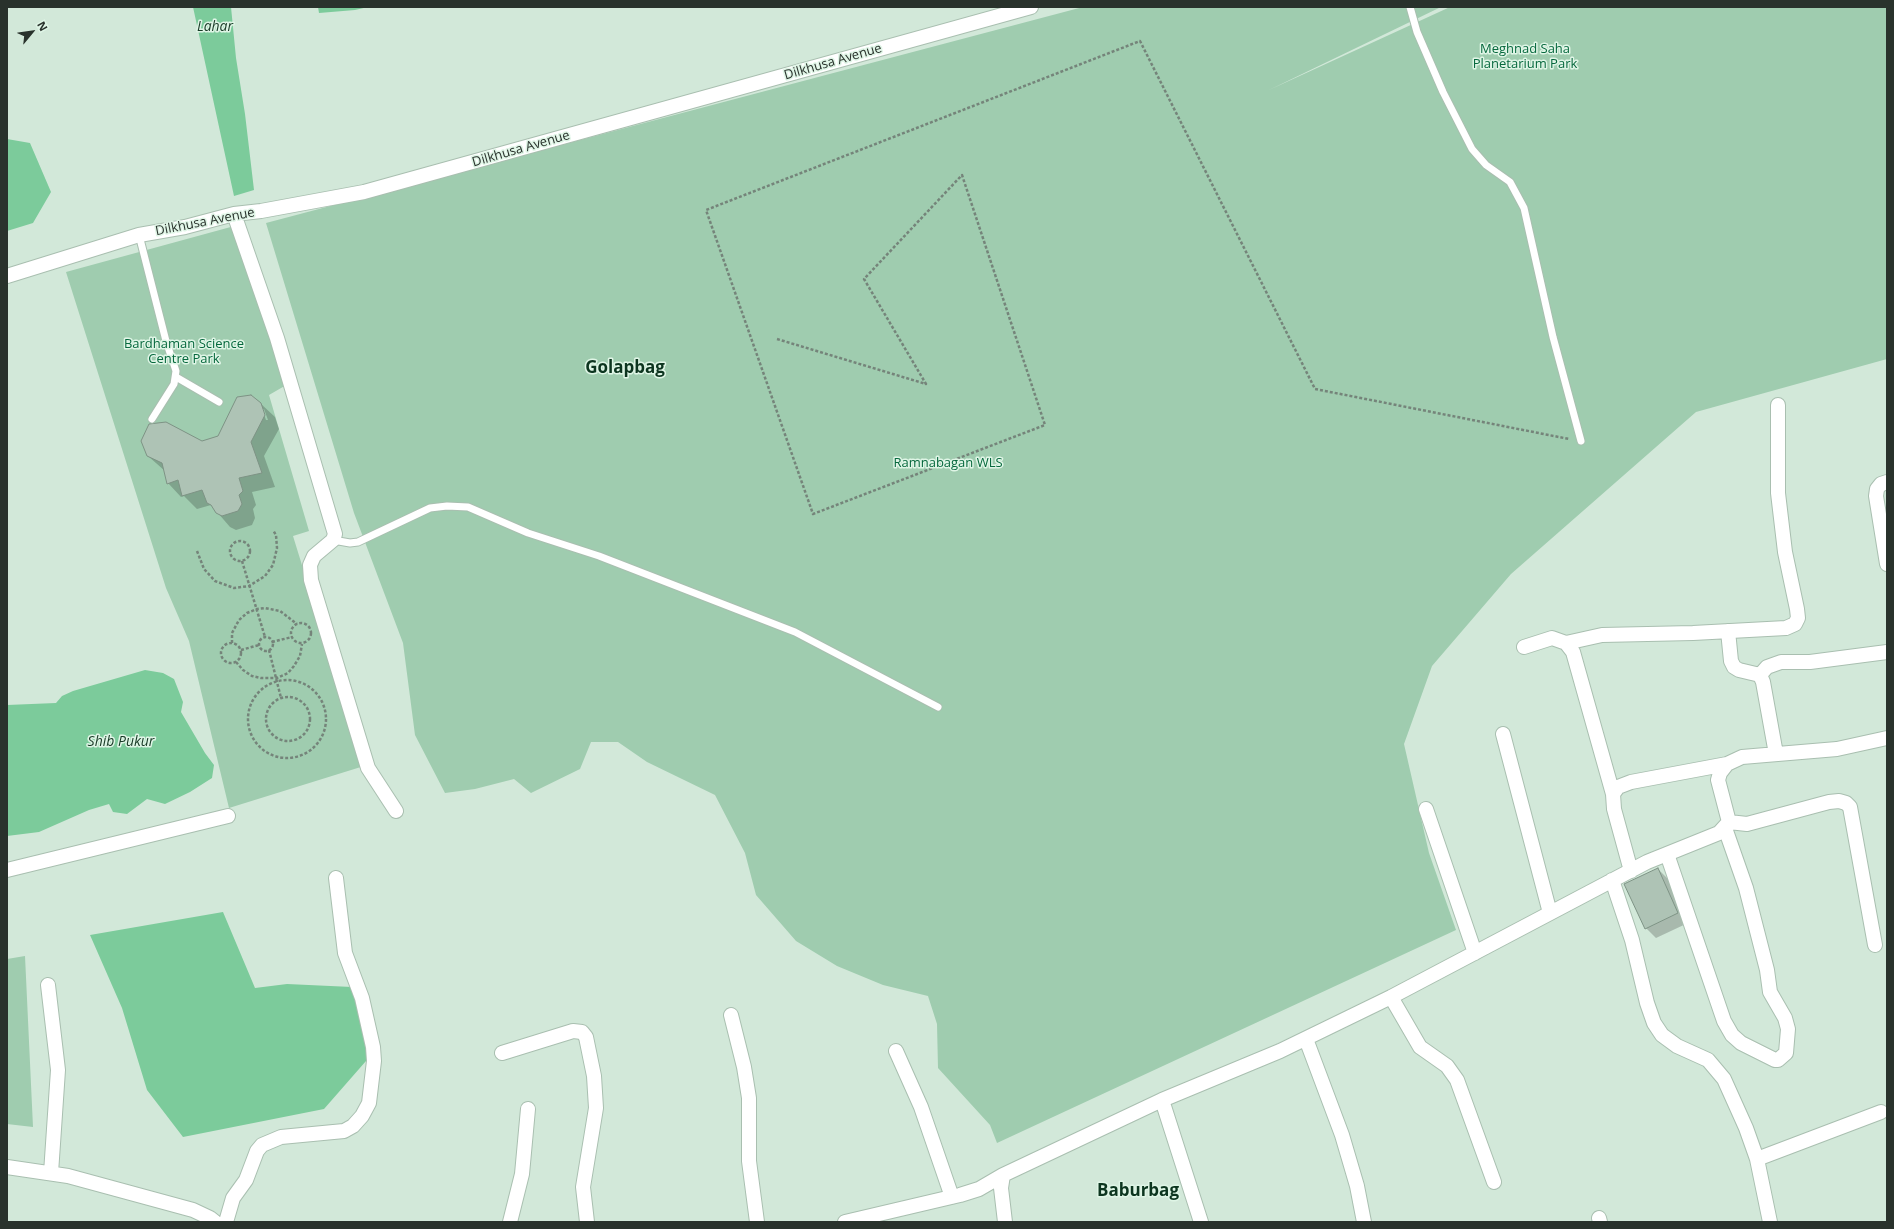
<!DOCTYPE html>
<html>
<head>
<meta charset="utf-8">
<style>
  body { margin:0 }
  #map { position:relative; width:1894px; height:1229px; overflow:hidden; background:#d2e8d9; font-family:"Open Sans",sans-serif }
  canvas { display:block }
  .frame { position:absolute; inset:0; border:8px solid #29322c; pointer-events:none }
  .north { position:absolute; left:12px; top:12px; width:40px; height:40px; -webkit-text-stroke:3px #dff5e6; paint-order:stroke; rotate:61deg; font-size:11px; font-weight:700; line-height:16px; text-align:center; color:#29322c }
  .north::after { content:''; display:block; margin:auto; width:14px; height:18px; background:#29322c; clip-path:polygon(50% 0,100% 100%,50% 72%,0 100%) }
</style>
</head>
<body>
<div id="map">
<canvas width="1894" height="1229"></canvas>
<div class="frame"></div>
<div class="north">N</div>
</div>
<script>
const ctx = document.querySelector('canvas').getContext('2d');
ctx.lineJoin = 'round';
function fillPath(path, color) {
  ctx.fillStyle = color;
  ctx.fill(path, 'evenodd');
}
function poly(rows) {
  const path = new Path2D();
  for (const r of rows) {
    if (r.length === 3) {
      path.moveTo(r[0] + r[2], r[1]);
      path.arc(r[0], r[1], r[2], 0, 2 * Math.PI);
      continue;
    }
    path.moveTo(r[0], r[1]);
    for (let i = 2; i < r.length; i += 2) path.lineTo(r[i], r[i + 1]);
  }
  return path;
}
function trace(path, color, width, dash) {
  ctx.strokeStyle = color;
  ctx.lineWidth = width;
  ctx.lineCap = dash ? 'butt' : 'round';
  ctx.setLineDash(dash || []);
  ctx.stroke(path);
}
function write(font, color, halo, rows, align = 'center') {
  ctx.font = font + ' "Open Sans",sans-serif';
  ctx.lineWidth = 3;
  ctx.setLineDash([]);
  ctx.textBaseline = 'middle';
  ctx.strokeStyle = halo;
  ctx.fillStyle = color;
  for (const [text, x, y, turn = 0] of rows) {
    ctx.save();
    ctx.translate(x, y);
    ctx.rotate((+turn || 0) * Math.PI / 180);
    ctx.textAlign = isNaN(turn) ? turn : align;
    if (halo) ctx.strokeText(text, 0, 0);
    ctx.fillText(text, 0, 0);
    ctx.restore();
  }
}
const green = poly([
  [1083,7,1441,7,1269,90,1450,7,1887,7,1887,359,1696,412,1511,574,1432,666,1404,744,1429,853,1456,930,997,1143,990,1125,938,1068,937,1024,928,996,883,985,837,966,796,941,756,895,745,853,715,795,647,762,618,742,591,742,580,769,531,793,514,779,475,789,445,793,415,735,403,643,354,513,266,223],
  [238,225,288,384,269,395,309,531,293,536,364,766,229,808,189,641,166,588,66,272],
  [25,956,33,1127,7,1124,7,959]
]);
const water = poly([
  [193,7,231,7,236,58,245,114,254,190,234,196],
  [318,7,368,7,355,10,319,13],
  [7,139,30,143,51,192,33,223,7,231],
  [145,670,163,673,174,679,183,702,181,712,205,753,214,765,212,778,190,792,165,804,147,799,127,814,113,812,109,804,89,810,39,832,7,836,7,705,56,703,62,696,73,691],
  [223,912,255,988,287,984,352,987,373,1053,324,1109,183,1137,147,1090,122,1008,90,935]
]);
const shadow = poly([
  [260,403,275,417,279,429,264,456,275,487,252,492,256,505,253,509,255,518,252,525,236,530,230,527,211,505,197,509,184,496,181,497,168,483,165,471,148,456,218,437],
  [262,409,264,409,268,420,266,420],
  [1658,869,1668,879,1688,923,1656,938,1646,928]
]);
const building = poly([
  [251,395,261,403,265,415,251,442,262,473,239,478,243,491,239,495,242,504,238,511,222,516,216,513,211,505,207,503,202,490,182,496,178,480,167,484,162,463,147,456,141,441,149,424,166,422,202,441,218,436,237,397,251,395],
  [1658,868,1678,913,1645,929,1624,884,1658,868]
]);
const path = poly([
  [777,339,926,384,864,279,962,175,1045,425,813,514,706,210,1140,41,1315,389,1569,439],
  [240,551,10],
  [197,551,204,569,215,581,234,588,249,586,265,576,273,565,277,548,276,535,273,530],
  [242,561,265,637],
  [301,633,10],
  [266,644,7],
  [272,642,292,637],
  [231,653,10],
  [232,643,232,633,239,620,247,613,257,609,265,608,280,611,297,624],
  [241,650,259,645],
  [269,650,281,698],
  [236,662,243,670,252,676,261,678,277,678,288,673,294,666,300,656,302,644],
  [287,719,39],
  [288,719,22]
]);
const lane = poly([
  [1410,7,1417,32,1443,92,1472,149,1486,165,1510,182,1524,208,1553,337,1581,441],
  [139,235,166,341,176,371,174,384,152,419],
  [176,377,219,402],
  [333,540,350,543,358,542,430,508,447,506,468,507,528,533,599,556,795,632,938,707]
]);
const street = poly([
  [234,214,277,338,335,534,333,540,314,556,310,565,311,580,368,768,396,811],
  [7,276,139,235,185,227,234,214,261,211,364,192,1031,7],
  [1887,482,1881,484,1877,489,1876,496,1887,564],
  [1728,631,1731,661,1734,667,1739,670,1760,675,1763,682,1776,754],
  [1566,643,1602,635,1693,633,1786,628,1795,624,1798,618,1797,609,1785,552,1778,493,1778,405],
  [1524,647,1552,638,1566,643,1573,652,1613,794],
  [1760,675,1767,667,1781,662,1810,662,1887,652],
  [1503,734,1550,913],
  [1426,809,1475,953],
  [1729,822,1747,824,1829,802,1839,801,1846,803,1850,807,1875,945],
  [1667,854,1724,1021,1732,1035,1741,1043,1775,1060,1778,1060,1786,1053,1788,1029,1785,1018,1770,992,1767,970,1746,888,1725,828],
  [7,870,228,816],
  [1631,871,1614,809,1613,794,1618,787,1631,782,1727,764],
  [1612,880,1632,940,1647,1003,1654,1023,1662,1035,1677,1046,1708,1060,1724,1079,1746,1128,1757,1159,1770,1222],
  [48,985,58,1070,51,1173],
  [1391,997,1420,1047,1447,1066,1457,1080,1494,1182],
  [731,1015,744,1067,749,1098,749,1161,757,1222],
  [1306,1039,1342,1135,1357,1186,1364,1222],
  [896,1051,921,1107,952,1197],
  [502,1053,573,1031,582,1032,586,1037,594,1076,596,1108,583,1187,587,1222],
  [1162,1100,1201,1222],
  [1757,1159,1881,1112],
  [7,1167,68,1176,193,1210,210,1218,215,1222],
  [1599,1218,1600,1222],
  [226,1222,233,1198,246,1180,257,1151,262,1145,281,1137,344,1131,353,1126,362,1116,369,1103,374,1061,373,1047,362,998,345,953,336,878],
  [510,1222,522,1174,528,1109],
  [845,1222,960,1195,979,1189,1003,1175],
  [1005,1222,1001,1188,1003,1175,1162,1100,1280,1051,1391,997,1647,862,1719,833,1729,822,1718,780,1720,773,1727,764,1742,757,1837,749,1887,738]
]);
const parkNames = [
  ["Meghnad Saha",1525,49],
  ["Planetarium Park",1525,64],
  ["Bardhaman Science",184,344],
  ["Centre Park",184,359],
  ["Ramnabagan WLS",948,463]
];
const streetNames = [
  ["Dilkhusa Avenue",833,62,-16],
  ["Dilkhusa Avenue",521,149,-16],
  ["Dilkhusa Avenue",205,222,-11]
];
const waterNames = [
  ["Lahar",215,27],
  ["Shib Pukur",121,742]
];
const districtNames = [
  ["Golapbag",625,368],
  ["Baburbag",1138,1191]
];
fillPath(green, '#9fccaf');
fillPath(water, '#7ccb9b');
fillPath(shadow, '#0003');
fillPath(building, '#aec3b5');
trace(building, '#7e9385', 1);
trace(lane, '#a9bfb0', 9);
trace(street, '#a9bfb0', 16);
trace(path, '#75847a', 2.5, [3, 2]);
trace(lane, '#fff', 7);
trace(street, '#fff', 14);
write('13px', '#06683d', '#dff5e6', parkNames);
write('13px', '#29322c', '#dff5e6', streetNames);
write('italic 14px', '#183a26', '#dff5e6', waterNames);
write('bold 17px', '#0c351f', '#dff5e6', districtNames);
</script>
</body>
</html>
